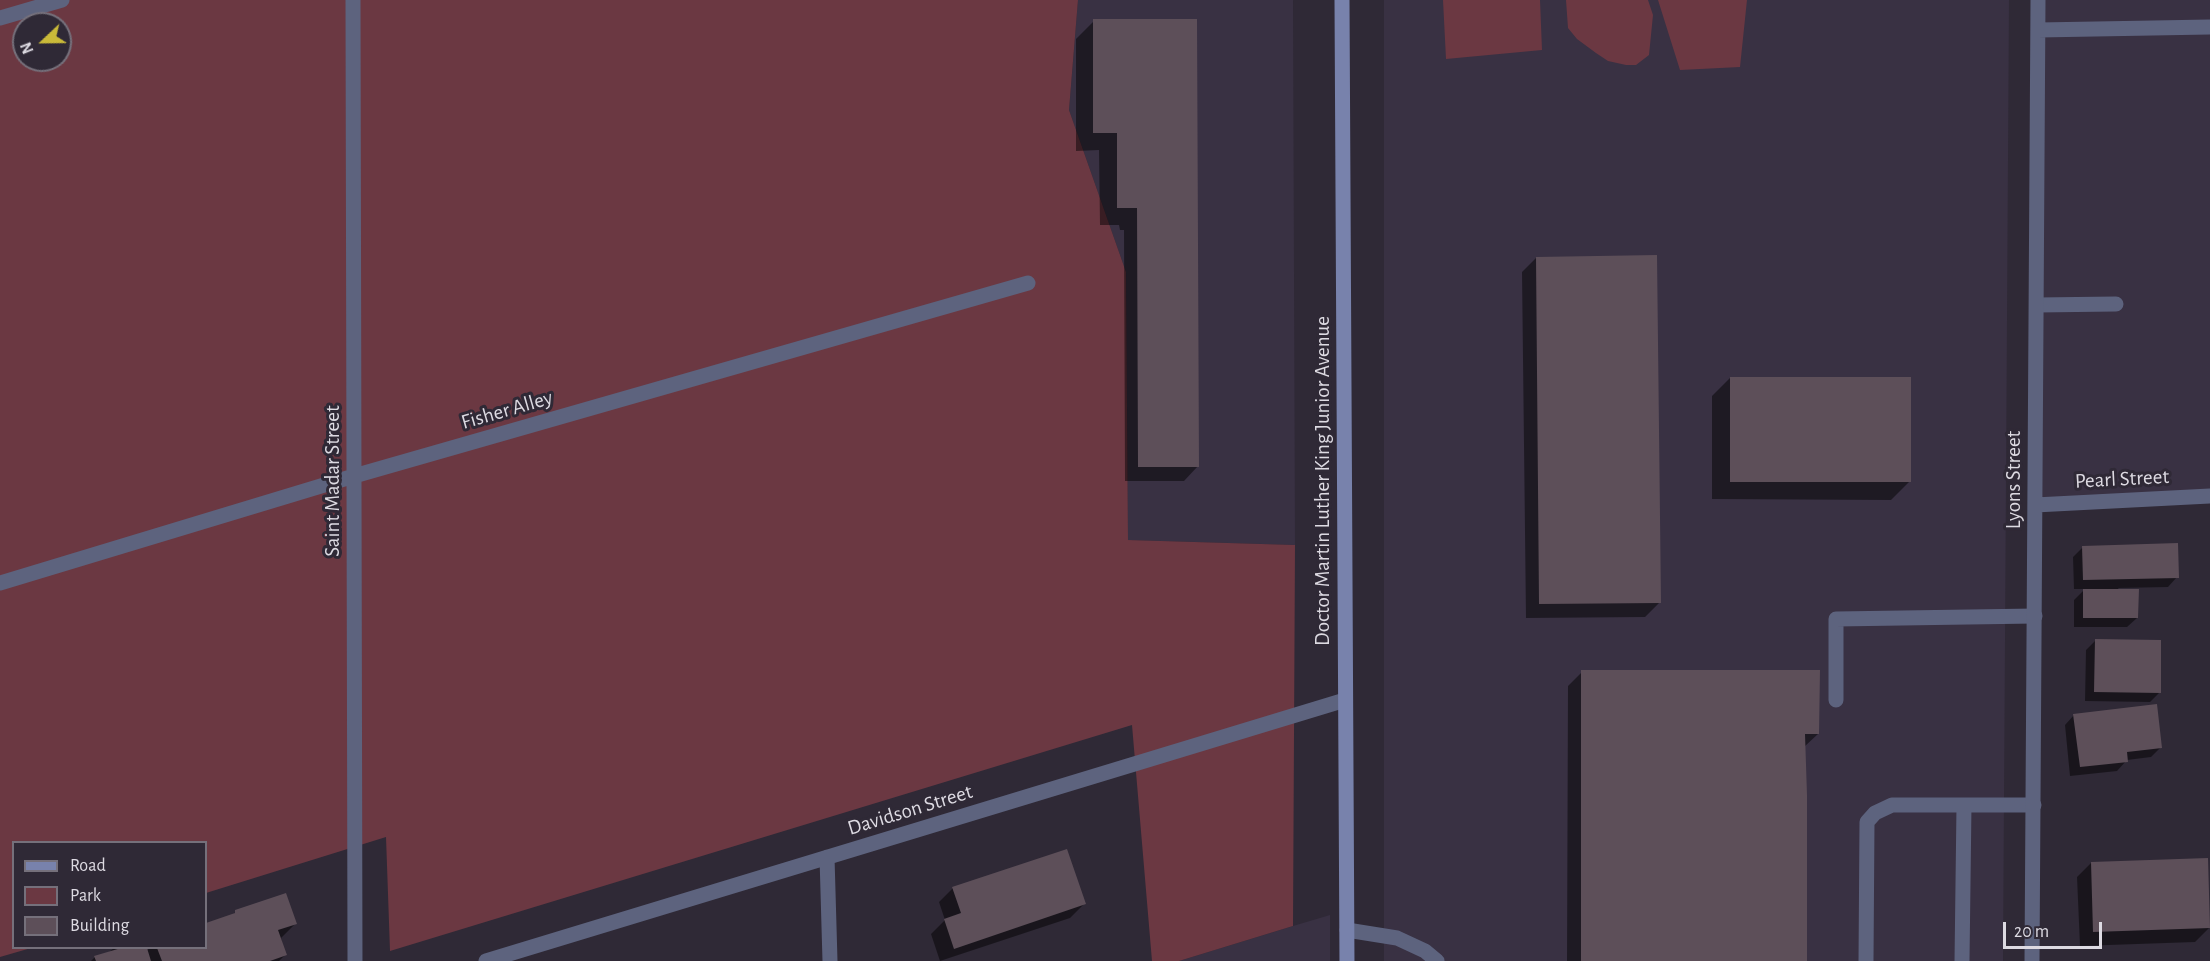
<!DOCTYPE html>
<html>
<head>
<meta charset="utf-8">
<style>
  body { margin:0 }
  #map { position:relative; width:2210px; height:961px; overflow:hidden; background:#2f2936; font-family:"Alegreya Sans",sans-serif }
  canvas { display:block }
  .legend { position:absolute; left:12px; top:841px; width:195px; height:108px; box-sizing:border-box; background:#2f2936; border:2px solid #75707b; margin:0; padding:8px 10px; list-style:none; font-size:18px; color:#dddae2 }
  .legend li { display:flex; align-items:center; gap:12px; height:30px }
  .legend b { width:30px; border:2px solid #75707b }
  .north { position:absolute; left:12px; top:12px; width:60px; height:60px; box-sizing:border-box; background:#2f2936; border:2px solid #75707b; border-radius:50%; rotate:248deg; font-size:16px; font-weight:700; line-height:24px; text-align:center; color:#dddae2 }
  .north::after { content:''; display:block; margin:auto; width:21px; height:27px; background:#caba39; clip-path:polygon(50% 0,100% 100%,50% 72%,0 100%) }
  .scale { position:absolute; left:2003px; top:922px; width:99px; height:27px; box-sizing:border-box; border:3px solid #dddae2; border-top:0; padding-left:8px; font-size:18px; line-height:21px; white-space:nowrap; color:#dddae2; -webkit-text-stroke:4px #2f2936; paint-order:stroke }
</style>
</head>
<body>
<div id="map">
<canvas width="2210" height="961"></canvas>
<ul class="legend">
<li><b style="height:8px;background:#7882ac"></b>Road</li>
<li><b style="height:16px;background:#6b3842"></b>Park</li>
<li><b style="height:16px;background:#5d4f59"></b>Building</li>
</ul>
<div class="north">N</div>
<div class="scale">20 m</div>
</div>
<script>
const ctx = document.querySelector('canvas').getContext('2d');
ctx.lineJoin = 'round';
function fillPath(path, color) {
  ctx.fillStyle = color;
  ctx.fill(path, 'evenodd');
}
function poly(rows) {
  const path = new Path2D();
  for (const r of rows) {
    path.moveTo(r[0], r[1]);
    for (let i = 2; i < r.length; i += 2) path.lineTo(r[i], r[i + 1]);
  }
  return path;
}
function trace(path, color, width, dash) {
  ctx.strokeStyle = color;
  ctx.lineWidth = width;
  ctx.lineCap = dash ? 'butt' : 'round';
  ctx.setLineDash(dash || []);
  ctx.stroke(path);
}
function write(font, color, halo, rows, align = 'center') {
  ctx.font = font + ' "Alegreya Sans",sans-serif';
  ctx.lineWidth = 6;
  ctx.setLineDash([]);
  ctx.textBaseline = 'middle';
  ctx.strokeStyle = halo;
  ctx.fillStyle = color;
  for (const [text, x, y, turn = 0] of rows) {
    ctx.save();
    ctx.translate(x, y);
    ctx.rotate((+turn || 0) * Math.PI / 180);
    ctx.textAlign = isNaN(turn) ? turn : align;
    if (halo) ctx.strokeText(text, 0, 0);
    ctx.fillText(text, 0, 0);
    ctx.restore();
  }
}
const built = poly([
  [1078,0,1293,0,1295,545,1128,540,1126,272,1069,110],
  [1384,0,2009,0,2003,961,1384,961],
  [2038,0,2210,0,2210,496,2035,505],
  [1330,915,1330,961,1179,961,1293,926]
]);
const green = poly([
  [0,0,1078,0,1069,110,1126,272,1128,540,1295,545,1293,926,1179,961,1152,961,1132,725,390,951,386,837,206,893,206,842,14,842,14,948,31,948,0,957],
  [24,24,60,24,60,60,24,60],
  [1443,0,1540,0,1542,50,1446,59],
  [1566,0,1648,0,1653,15,1649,55,1636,65,1626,65,1608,61,1596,53,1577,39,1568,28],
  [1658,0,1747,0,1740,67,1680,70]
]);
const shadow = poly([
  [1094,21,1198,466,1184,481,1125,481,1124,230,1120,230,1119,225,1100,225,1099,150,1076,151,1076,39],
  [1536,258,1659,603,1645,617,1526,618,1522,272],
  [1730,378,1909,482,1891,500,1712,499,1712,396],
  [2083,547,2177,577,2168,587,2118,588,2137,618,2127,627,2074,627,2074,600,2085,589,2074,589,2073,557],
  [2095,641,2159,693,2150,702,2085,701,2086,650],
  [1582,672,1818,734,1804,747,1805,961,1567,961,1568,686],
  [2074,715,2160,748,2151,757,2127,760,2117,771,2070,776,2065,725],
  [2091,863,2209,928,2195,942,2080,946,2077,877],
  [953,888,1084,904,1070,918,940,961,931,934,945,920,939,902],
  [236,912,295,924,281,938,285,955,279,961,91,961,95,957,108,953,114,948,145,948,146,951,150,948,206,948,206,925,231,916]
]);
const building = poly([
  [1093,19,1197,19,1199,467,1138,467,1137,208,1117,208,1117,133,1093,133],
  [1657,255,1661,603,1539,604,1536,257],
  [1730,377,1911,377,1911,482,1730,482],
  [2178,543,2179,578,2083,580,2082,546],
  [2083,589,2139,589,2138,618,2083,618],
  [2095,639,2161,640,2161,693,2094,692],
  [1581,670,1820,670,1819,734,1805,734,1807,795,1807,961,1581,961],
  [2157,704,2162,748,2127,752,2128,762,2080,767,2073,714],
  [1067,849,1086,904,954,949,944,919,961,913,952,887],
  [2208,858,2210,928,2093,932,2091,862],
  [286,893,297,924,278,930,287,955,270,961,162,961,157,948,206,948,206,923,235,913,235,910],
  [121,948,147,948,151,961,96,961,94,956]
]);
const lane = poly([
  [2037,305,2116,304],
  [1836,700,1836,619,2035,616],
  [1347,930,1397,938,1425,951,1437,961],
  [1866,961,1867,822,1875,813,1892,805,2034,805],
  [1962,961,1964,805]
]);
const street = poly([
  [353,0,355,961],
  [0,18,62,0],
  [2038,30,2210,27],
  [2035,505,2210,496],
  [0,583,354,476,1028,283],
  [827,857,830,961],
  [486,961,1345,700],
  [2032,961,2038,0]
]);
const secondary = poly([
  [1342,0,1347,961]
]);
const streetNames = [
  ["Fisher Alley",507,410,-16],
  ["Pearl Street",2122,479,-3],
  ["Lyons Street",2014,480,-90],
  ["Saint Madar Street",333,481,-90],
  ["Doctor Martin Luther King Junior Avenue",1323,481,-90],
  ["Davidson Street",910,810,-17]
];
fillPath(built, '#393143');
fillPath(green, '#6b3842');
fillPath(shadow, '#0007');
fillPath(building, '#5d4f59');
trace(lane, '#5d637e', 15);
trace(street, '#5d637e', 15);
trace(secondary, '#7882ac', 15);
write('21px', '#dddae2', '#2f2936', streetNames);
</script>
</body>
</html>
